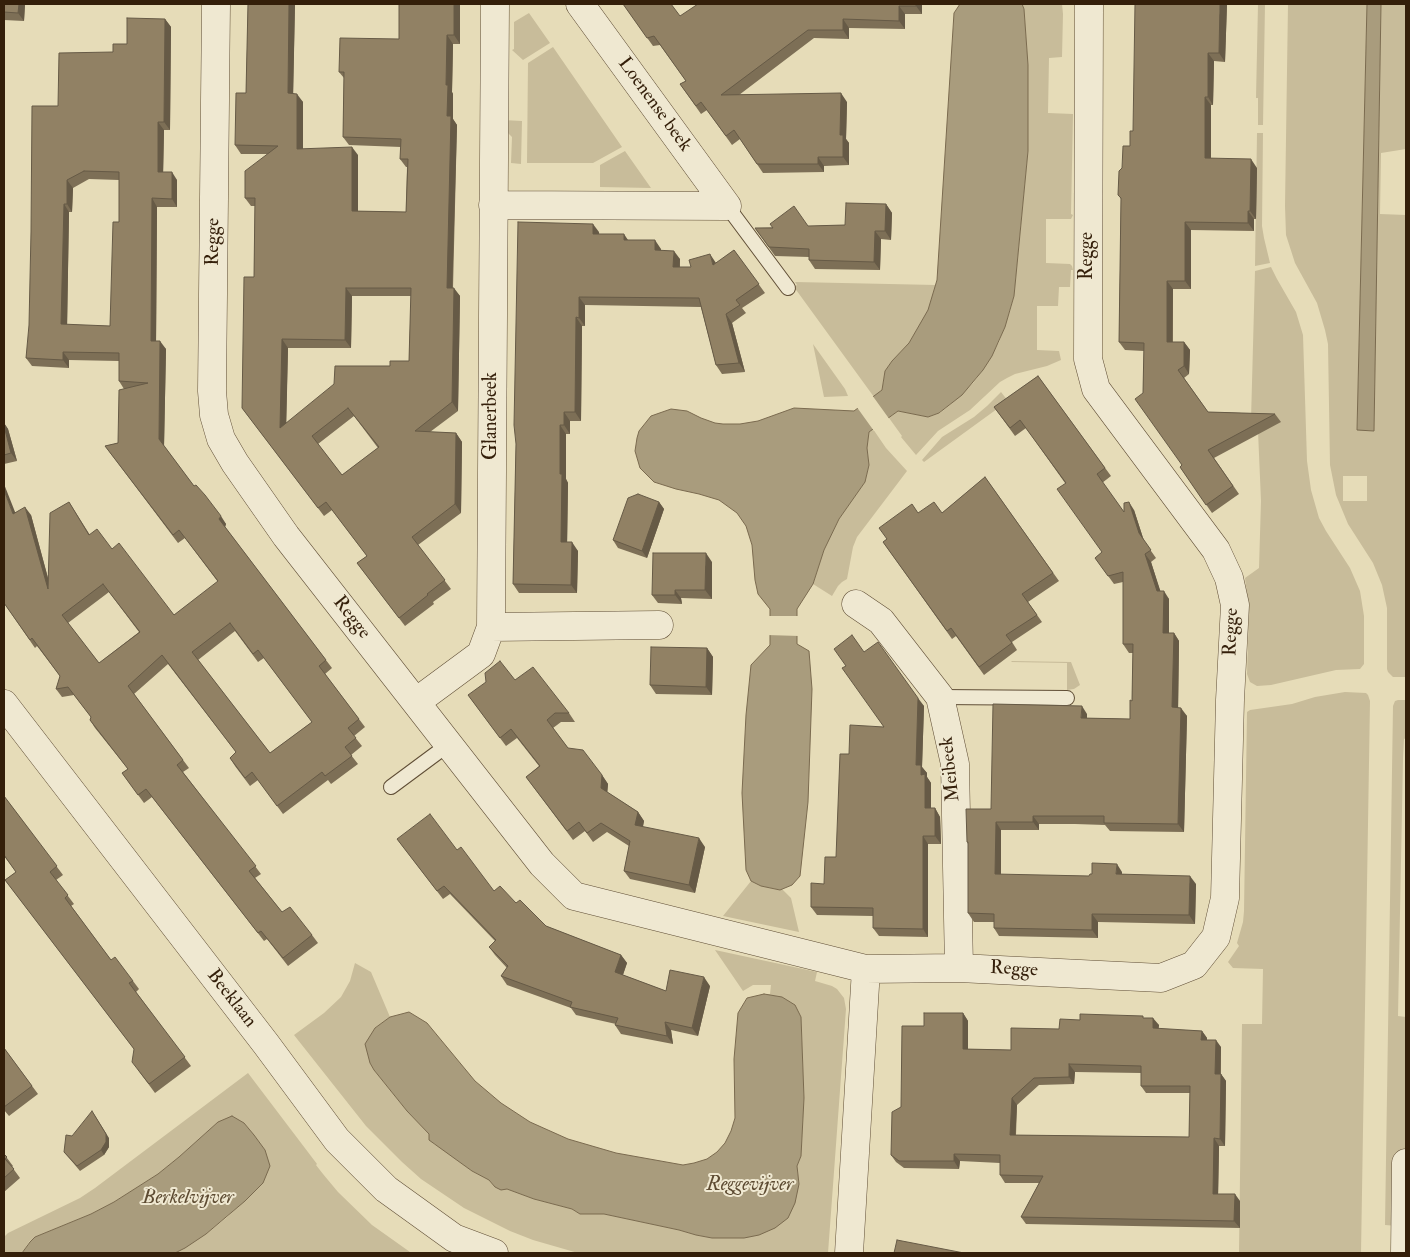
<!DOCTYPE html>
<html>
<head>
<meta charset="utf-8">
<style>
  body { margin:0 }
  #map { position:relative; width:1410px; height:1257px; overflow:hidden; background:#e6dcb8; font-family:"IM FELL Double Pica",serif }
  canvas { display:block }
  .frame { position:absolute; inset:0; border:5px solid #341f0a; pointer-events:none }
</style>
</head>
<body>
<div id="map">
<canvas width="1410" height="1257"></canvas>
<div class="frame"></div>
</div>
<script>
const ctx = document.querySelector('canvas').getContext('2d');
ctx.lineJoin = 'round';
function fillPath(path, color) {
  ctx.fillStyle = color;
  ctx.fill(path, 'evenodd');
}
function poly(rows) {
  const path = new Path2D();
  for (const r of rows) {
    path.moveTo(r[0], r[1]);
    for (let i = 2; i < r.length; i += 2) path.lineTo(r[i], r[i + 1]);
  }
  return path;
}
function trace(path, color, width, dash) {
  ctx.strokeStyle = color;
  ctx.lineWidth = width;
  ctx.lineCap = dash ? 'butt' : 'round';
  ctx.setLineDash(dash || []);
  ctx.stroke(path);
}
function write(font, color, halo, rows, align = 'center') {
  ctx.font = font + ' "IM FELL Double Pica",serif';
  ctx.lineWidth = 4;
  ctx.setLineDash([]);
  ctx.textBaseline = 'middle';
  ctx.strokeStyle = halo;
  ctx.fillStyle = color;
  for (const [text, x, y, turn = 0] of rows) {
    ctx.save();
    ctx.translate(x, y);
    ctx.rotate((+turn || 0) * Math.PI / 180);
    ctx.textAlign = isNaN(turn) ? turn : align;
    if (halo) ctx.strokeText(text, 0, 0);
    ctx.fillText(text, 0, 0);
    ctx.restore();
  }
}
const green = poly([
  [1022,4,1062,4,1063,14,1062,57,1049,58,1048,113,1073,114,1071,214,1073,215,1071,219,1046,219,1046,263,1070,264,1072,266,1073,270,1071,270,1070,287,1059,287,1058,306,1037,306,1037,350,1059,351,1061,360,1047,366,1015,374,1007,378,1000,382,970,410,938,431,916,455,901,437,902,436,889,418,898,411,928,417,940,413,951,404,973,383,983,370,999,342,1010,311,1014,296,1028,151,1028,65,1024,9],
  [1258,4,1265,4,1263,125,1258,125,1258,98,1256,98],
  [1288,4,1367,4,1357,429,1374,431,1381,4,1406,4,1406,149,1381,153,1380,214,1406,215,1406,677,1393,677,1388,672,1387,669,1387,608,1382,585,1373,563,1348,524,1336,495,1330,465,1328,344,1325,330,1317,303,1295,263,1286,235,1285,206],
  [1343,476,1367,476,1367,501,1343,501],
  [529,13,550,43,523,60,512,50,514,49,514,22],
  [553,47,622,147,593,163,527,163,528,63],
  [503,120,522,121,521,164,511,163,512,137,503,128],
  [1257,133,1263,133,1262,226,1264,238,1270,263,1255,266],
  [625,151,651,188,600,187,600,165],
  [1271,267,1277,279,1296,312,1303,335,1307,461,1311,490,1319,518,1326,531,1350,568,1360,591,1364,616,1364,664,1360,669,1336,670,1271,685,1257,686,1250,682,1247,674,1249,610,1245,578,1259,568,1261,501,1258,431,1251,420,1255,271],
  [795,282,936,285,929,310,922,322,909,343,892,361,885,371,882,390,874,397,794,287,797,285],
  [813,344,845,389,848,396,824,397],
  [1001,392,1008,401,924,462,922,460,942,437,974,417,987,406],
  [873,429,886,448,907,471,857,537,853,547,847,579,842,582,838,586,832,596,813,584,824,550,831,534,839,519,865,482,869,465,867,448,869,432],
  [1012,661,1071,662,1080,685,1074,689,1067,690,1067,663,1011,662],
  [1345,692,1366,693,1368,695,1370,701,1361,1253,1239,1253,1242,1024,1262,1024,1263,969,1233,968,1228,962,1239,946,1237,943,1243,922,1244,911,1247,712,1250,710,1292,704,1315,697],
  [1398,700,1406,700,1406,738,1404,739,1403,758,1398,1016,1406,1017,1406,1163,1398,1226,1385,1225,1393,706,1395,701],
  [751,881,761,886,780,890,782,889,791,898,799,932,723,916],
  [715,950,817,972,815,981,832,986,837,989,844,998,846,1009,828,1253,578,1253,533,1240,510,1231,464,1208,421,1179,402,1162,366,1126,294,1035,324,1013,341,997,350,981,355,963,371,972,390,1017,375,1028,370,1063,374,1070,407,1111,429,1134,434,1144,442,1148,472,1171,489,1180,495,1187,507,1189,534,1199,572,1209,580,1214,604,1214,679,1230,696,1235,712,1238,744,1238,799,1185,797,1166,801,1156,804,1097,801,1017,794,1005,782,997,764,994,770,994,771,985,753,985,743,991],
  [248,1073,317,1164,316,1165,323,1174,338,1192,372,1225,410,1252,175,1253,206,1234,226,1218,263,1183,265,1150,244,1123,218,1122,179,1157,158,1174,114,1202,91,1214,35,1237,29,1242,22,1253,4,1253,4,1237,8,1233,80,1198,95,1188]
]);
const water = poly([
  [960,4,1022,4,1024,9,1028,65,1028,151,1014,296,1005,327,992,356,983,370,962,395,939,413,928,417,898,411,869,432,867,448,869,465,865,482,839,519,824,550,813,584,797,609,797,644,809,651,812,689,808,802,800,876,792,885,780,890,761,886,751,881,746,870,742,793,746,715,751,665,770,645,770,609,758,594,755,580,752,545,746,526,737,513,719,500,699,494,676,489,654,482,640,468,635,451,637,438,639,431,651,416,671,409,687,411,701,418,715,423,723,424,740,424,758,421,794,408,854,411,882,390,885,371,892,361,909,343,928,310,937,280,954,13,960,4],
  [1367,4,1381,4,1374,431,1357,430,1367,4],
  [764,994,782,997,795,1005,801,1017,804,1098,801,1156,797,1166,799,1184,795,1203,788,1218,775,1228,759,1235,744,1238,712,1238,696,1235,679,1230,604,1214,580,1214,572,1209,534,1199,507,1189,501,1190,495,1187,489,1180,472,1171,429,1140,429,1134,407,1111,374,1070,370,1063,365,1044,375,1028,390,1017,409,1012,427,1023,475,1081,501,1103,530,1122,568,1139,616,1153,683,1165,694,1163,707,1159,717,1152,725,1143,731,1131,735,1118,734,1059,738,1013,747,998,764,994],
  [232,1116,244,1123,254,1135,265,1150,270,1166,263,1183,245,1201,206,1234,185,1248,175,1253,22,1253,30,1242,35,1237,91,1214,114,1202,158,1174,179,1157,218,1122,232,1116]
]);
const pier = poly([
  [872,395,890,420,874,431,856,406],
  [768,616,799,616,799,636,767,635]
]);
const service = poly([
  [727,206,788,288],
  [940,697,1067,698],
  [391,787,449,744]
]);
const minor = poly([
  [216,4,212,391,214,415,221,439,235,463,286,536,542,864,574,896,866,969,959,968,1161,978,1194,965,1216,937,1225,898,1230,700,1235,605,1229,578,1216,550,1096,389,1088,359,1089,4],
  [580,4,727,206],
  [493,205,727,206],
  [856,604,881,621,940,697,955,764,959,968],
  [491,627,659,625],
  [416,702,481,654,491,627,495,4],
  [4,704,266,1044,337,1140,386,1189,454,1238,494,1253],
  [849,1253,866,969],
  [1405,1253,1406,1163]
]);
const wall = poly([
  [4,4,25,4,24,21,4,20],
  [248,4,295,4,293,93,303,102,303,149,358,155,358,211,406,212,407,167,406,167,400,159,401,147,349,145,343,137,344,78,339,72,399,39,460,4,460,44,453,44,452,92,453,94,453,119,457,125,453,288,460,296,458,411,430,432,456,433,462,442,461,513,418,545,451,589,433,602,434,604,405,626,357,563,367,556,332,510,324,516,242,408,254,277,255,206,251,206,245,198,268,154,241,154,235,145,246,93],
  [352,296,411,296,409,361,390,366,286,423,288,348,351,348],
  [354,416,378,448,342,475,318,444],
  [623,4,680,16,922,4,922,14,905,14,905,29,849,28,849,39,814,38,739,95,847,102,846,139,849,143,849,165,824,166,824,172,763,173,740,139,732,145,707,110,701,114,680,84,686,81,660,45,653,46],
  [1227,4,1225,62,1214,61,1213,105,1211,105,1211,158,1257,168,1256,219,1254,219,1254,231,1191,230,1191,289,1173,289,1173,342,1184,342,1190,350,1189,374,1184,378,1208,412,1275,414,1281,422,1214,458,1239,494,1212,513,1180,467,1182,465,1143,393,1144,351,1125,350,1119,342,1121,199,1118,195,1122,168,1130,146,1133,131],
  [165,19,171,27,170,130,164,130,163,172,177,180,177,207,157,207,156,341,166,349,164,446,194,486,226,524,225,527,332,668,325,674,365,727,354,736,362,746,351,755,358,764,331,784,328,780,283,814,258,780,250,786,235,766,230,758,236,752,168,664,134,694,189,768,183,772,261,874,255,878,282,912,312,935,318,943,288,966,267,939,264,941,152,797,144,803,122,773,128,769,95,728,90,720,91,717,74,695,62,697,56,689,60,676,37,646,35,648,4,603,15,512,31,515,48,578,69,502,90,535,112,549,174,615,218,582,185,538,178,543,105,446,118,443,124,389,119,381,119,361,69,360,69,368,32,366,26,358,58,106,113,52,127,44],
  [89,179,119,180,119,222,110,326,67,325,69,212,72,212,73,188],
  [109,592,139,632,99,663,68,623],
  [235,631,258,662,264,658,312,722,270,753,198,660],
  [886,204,892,213,891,240,881,239,880,270,815,269,809,260,809,257,775,256,755,228,845,225],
  [599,232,599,234,628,240,661,249,661,250,680,259,680,267,691,267,717,263,734,250,765,293,742,308,746,313,732,323,745,372,722,374,716,365,701,307,585,305,585,326,582,326,581,421,570,421,570,434,566,434,566,479,568,483,567,542,578,551,577,593,519,593,513,584,516,444],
  [1038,376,1111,476,1102,483,1124,512,1134,510,1144,541,1156,558,1151,562,1160,591,1169,599,1169,633,1174,633,1179,641,1178,708,1187,716,1184,832,1110,831,1105,825,1075,824,1039,824,1039,830,1001,830,1001,875,1089,876,1122,872,1122,874,1196,884,1195,924,1098,922,1098,938,999,936,994,928,994,922,974,922,968,913,968,844,967,842,991,809,1087,714,1087,718,1130,719,1132,701,1133,653,1129,653,1123,644,1123,582,1114,584,1095,558,1102,552,1065,483,1026,428,1015,436,994,407],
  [4,423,8,429,17,461,4,464],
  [985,477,1059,581,1028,602,1042,622,1012,642,1017,650,984,675,956,636,952,639,883,542,918,513,942,513],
  [659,502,664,509,647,558,618,548,613,540],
  [712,562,712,599,681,598,682,604,658,603,652,595],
  [707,648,713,657,712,695,656,694,650,685],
  [864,652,924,706,922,767,927,773,927,777,931,783,931,808,935,808,940,817,941,844,928,844,928,937,879,936,873,928,873,916,817,915,811,907,824,884,836,857,884,727,846,666],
  [515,680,569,713,575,722,561,722,553,728,568,748,602,775,608,784,607,792,638,812,644,821,643,827,705,847,695,893,630,879,624,871,629,846,607,832,593,842,585,831,573,840,526,777,539,766,517,738,506,746,468,695],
  [4,796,63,875,56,880,74,904,71,906,111,960,133,981,139,989,136,992,191,1066,155,1093,138,1070,134,1049,5,880,16,872,4,856],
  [397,839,457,850,494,891,516,903,546,926,621,955,627,963,623,975,666,991,710,986,698,1036,671,1030,673,1044,621,1034,615,1025,616,1024,576,1015,571,1008,507,985,501,976,507,968,495,955,489,947,495,941,450,894,443,899],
  [963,1013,968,1021,968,1049,1011,1050,1080,1020,1145,1018,1159,1025,1158,1029,1202,1031,1207,1038,1207,1040,1221,1047,1221,1074,1226,1081,1225,1146,1219,1146,1218,1194,1240,1201,1240,1228,1026,1224,1021,1217,1039,1183,1005,1183,1000,1175,1000,1163,960,1161,959,1169,904,1168,896,1162,891,1155,901,1107,924,1026],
  [1075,1072,1141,1073,1141,1086,1146,1093,1190,1093,1189,1137,1016,1135,1017,1105,1039,1085,1074,1084],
  [4,1048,38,1094,9,1116,4,1110],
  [109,1138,109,1147,104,1155,80,1171,64,1152],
  [4,1154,13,1166,12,1167,20,1178,4,1192]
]);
const shadedWall = poly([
  [19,4,25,4,24,21,18,13],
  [289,4,295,4,293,102,288,93],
  [454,4,460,4,460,44,454,35],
  [916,4,922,4,922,14,916,6],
  [1220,4,1227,4,1225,62,1219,53],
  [899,6,905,14,905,29,899,21],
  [165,19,171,27,170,130,164,122],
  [843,19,849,28,849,39,843,30],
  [447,35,453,44,452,92,453,94,453,119,457,125,452,296,447,288,447,116,446,85],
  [1208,53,1214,61,1213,105,1208,97],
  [841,93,847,102,846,139,849,143,849,165,843,157,840,135],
  [297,94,303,102,303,157,297,149],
  [1205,97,1211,105,1211,166,1205,158],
  [158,122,164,130,163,180,158,172],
  [352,147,358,155,358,219,352,211],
  [818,157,824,166,824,172,818,164],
  [1251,159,1257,168,1256,219,1250,211],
  [172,172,177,180,177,207,172,199],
  [67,180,73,188,72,212,67,204],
  [152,198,157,207,156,349,151,341],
  [64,204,69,212,67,332,61,324],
  [886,204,892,213,891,240,885,231],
  [1248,211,1254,219,1254,231,1248,223],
  [1185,222,1191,230,1191,289,1185,281],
  [593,224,599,232,600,243,593,234],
  [875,231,881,239,880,270,874,262],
  [624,234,630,243,624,240],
  [655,240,661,249,661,259,655,250],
  [674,251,680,259,679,275,673,267],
  [710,254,716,263,713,265],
  [1167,281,1173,289,1172,350,1167,342],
  [346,288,352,296,351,348,345,340],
  [454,288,460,296,458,411,452,402],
  [579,297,585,305,585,326,579,318],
  [726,314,732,323,745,372,739,363],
  [576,317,582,326,581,421,575,412],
  [282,339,288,348,286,437,280,428],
  [160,341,166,349,164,447,159,439],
  [1184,342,1190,350,1189,374,1184,366],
  [63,352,69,360,69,368,63,360],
  [564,412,570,421,570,434,564,425],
  [4,423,8,429,17,461,11,453,4,426],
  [560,425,566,434,566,479,568,483,567,551,561,542,560,474],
  [456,433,462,442,461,513,455,504],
  [4,484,19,522,13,514,4,490],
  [659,502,664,509,647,558,642,551],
  [1129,502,1134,510,1144,541,1139,533],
  [25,507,31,515,53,597,48,589],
  [221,516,226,524,225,527,219,519],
  [572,542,578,551,577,593,571,585],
  [706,553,712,562,712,599,705,590],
  [1145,554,1151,562,1163,599,1157,591],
  [675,590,681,598,682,604,675,595],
  [1164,591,1169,599,1169,641,1163,633],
  [1174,633,1179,641,1178,716,1172,707],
  [707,648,713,657,712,695,706,687],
  [918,698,924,706,922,767,927,773,927,777,931,783,931,816,925,808,921,775,916,765],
  [1082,706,1087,714,1087,726,1081,718],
  [1181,708,1187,716,1184,832,1178,824],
  [602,775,608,784,607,797,601,788],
  [935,808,940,817,941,844,935,836],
  [638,812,644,821,641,834,635,825],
  [1033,816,1039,824,1039,830,1033,822],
  [996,822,1001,830,1001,883,995,874],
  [923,836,928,844,928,937,923,929],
  [699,838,705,847,695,893,689,885],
  [1117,864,1122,872,1122,883,1116,874],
  [1190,876,1196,884,1195,924,1189,915],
  [1092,914,1098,922,1098,938,1092,930],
  [621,955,627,963,621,980,615,972],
  [704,977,710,986,698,1036,692,1028],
  [963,1013,968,1021,968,1056,963,1049],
  [1153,1018,1159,1025,1158,1036,1153,1028],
  [665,1022,671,1030,673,1044,667,1036],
  [1202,1031,1207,1038,1207,1047,1201,1040],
  [1216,1040,1221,1047,1220,1081,1215,1074],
  [1069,1064,1075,1072,1074,1084,1069,1077],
  [1221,1074,1226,1081,1225,1146,1220,1139],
  [1012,1098,1017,1105,1015,1142,1010,1135],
  [92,1111,109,1138,109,1147,104,1155,101,1150],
  [1214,1138,1219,1146,1218,1201,1213,1194],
  [954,1154,960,1161,959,1169,954,1161],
  [1235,1194,1240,1201,1240,1228,1234,1221]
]);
const building = poly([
  [4,4,19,4,18,13,4,12,4,4],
  [248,4,289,4,288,93,297,94,297,149,352,147,352,211,406,212,408,159,400,159,401,139,343,137,344,72,339,72,340,38,399,39,399,4,454,4,454,35,447,35,446,85,448,85,447,116,451,116,447,288,454,288,452,402,415,431,456,433,455,504,412,537,445,580,427,594,428,595,399,618,357,563,367,556,326,502,318,508,242,408,244,277,254,277,255,198,245,198,245,171,278,146,235,145,236,93,246,93,248,4],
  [346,288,411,288,409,361,390,361,390,366,335,366,334,384,280,428,282,339,345,340,346,288],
  [348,408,379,447,342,475,312,436,348,408],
  [623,4,671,4,680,16,698,4,916,4,916,6,899,6,899,21,843,19,843,30,808,30,721,95,841,93,840,135,843,135,843,157,818,157,818,164,757,164,734,130,726,136,701,102,696,106,680,84,686,81,654,36,647,38,623,4],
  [1135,4,1220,4,1219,53,1208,53,1208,97,1205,97,1205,158,1251,159,1250,211,1248,211,1248,223,1185,222,1185,281,1167,281,1167,342,1184,342,1184,366,1178,370,1208,412,1275,414,1208,450,1233,486,1206,505,1180,467,1182,465,1135,399,1143,393,1144,343,1119,342,1121,198,1118,195,1119,171,1122,168,1123,146,1130,146,1130,131,1133,131,1135,4],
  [127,18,165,19,164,122,158,122,158,172,172,172,172,199,152,198,151,341,160,341,159,439,194,486,196,485,205,495,221,516,219,519,326,660,319,666,359,719,348,728,356,738,345,747,352,756,325,776,322,772,277,806,252,772,245,778,230,758,236,752,162,655,128,686,183,760,177,765,256,866,249,871,282,912,290,907,312,935,283,958,261,931,258,933,146,789,138,795,122,773,128,769,90,720,91,717,68,687,56,689,60,676,32,638,30,640,4,603,4,490,13,514,25,507,48,589,50,513,69,502,89,535,97,529,112,549,119,543,174,615,218,581,179,530,173,535,105,446,118,443,119,390,148,383,119,381,119,353,63,352,63,360,26,358,29,325,31,232,32,106,58,106,59,53,113,52,113,44,127,44,127,18],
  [84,171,119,172,119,222,113,222,110,326,61,324,64,204,67,204,67,180,84,171],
  [103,584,140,632,99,663,62,615,103,584],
  [230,623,253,654,258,650,312,722,270,753,192,652,230,623],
  [846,203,886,204,885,231,875,231,874,262,809,260,809,249,769,247,755,228,773,228,770,224,794,206,808,226,845,225,846,203],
  [518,222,593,224,593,234,624,234,624,240,655,240,655,250,674,251,673,267,691,267,689,260,710,254,713,265,734,250,759,284,736,300,740,305,726,314,739,363,716,365,699,298,579,297,579,318,576,317,575,412,564,412,564,425,560,425,560,474,562,474,561,542,572,542,571,585,513,584,516,444,514,425,518,222],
  [1038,376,1105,468,1097,474,1124,512,1124,503,1129,502,1139,533,1151,550,1145,554,1157,591,1164,591,1163,633,1174,633,1172,707,1181,708,1178,824,1104,823,1104,816,1033,816,1033,822,996,822,995,874,1089,876,1090,874,1092,874,1092,863,1117,864,1116,874,1190,876,1189,915,1092,914,1092,930,994,928,994,914,968,913,968,842,967,842,966,809,991,809,993,704,1082,706,1081,718,1130,719,1130,700,1132,701,1133,644,1123,644,1123,572,1108,576,1095,558,1102,552,1057,489,1066,483,1020,420,1010,428,994,407,1038,376],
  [4,426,11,453,4,455,4,426],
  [985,477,1053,573,1022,594,1037,615,1006,635,1012,643,979,667,951,628,947,631,883,542,887,539,879,528,912,504,918,513,934,502,942,513,985,477],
  [638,494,659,502,642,551,613,540,628,498,638,494],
  [653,553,706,553,705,590,675,590,675,595,652,595,653,553],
  [852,635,864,652,878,642,918,698,916,765,921,765,921,775,925,774,925,808,935,808,935,836,923,836,923,929,873,928,873,908,811,907,811,883,824,884,825,857,836,857,840,754,849,754,850,725,884,727,842,668,846,666,834,649,852,635],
  [651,647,707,648,706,687,650,685,651,647],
  [500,661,515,680,533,667,569,713,555,713,547,720,568,748,583,750,602,775,601,788,638,812,635,825,699,838,689,885,624,871,630,841,601,823,587,833,579,822,567,831,526,777,540,766,511,729,500,738,468,695,486,682,485,673,500,661],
  [4,796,57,866,50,872,68,895,65,898,111,960,115,957,133,981,129,983,185,1057,149,1084,132,1062,134,1049,5,880,16,872,4,855,4,796],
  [430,814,457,850,461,847,494,891,500,886,516,903,520,900,546,926,621,955,615,972,666,991,670,970,704,977,692,1028,665,1022,667,1036,615,1025,618,1018,570,1007,572,1002,501,976,508,966,489,947,496,940,444,886,437,891,397,839,430,814],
  [924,1013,963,1013,963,1049,1011,1050,1011,1028,1059,1029,1060,1019,1080,1020,1080,1014,1143,1016,1143,1018,1153,1018,1153,1028,1202,1031,1201,1040,1216,1040,1215,1074,1221,1074,1220,1139,1214,1138,1213,1194,1235,1194,1234,1221,1021,1217,1043,1176,1000,1175,1000,1155,954,1154,954,1161,899,1161,891,1155,892,1112,901,1107,902,1026,924,1026,924,1013],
  [1069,1064,1141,1066,1141,1086,1190,1086,1189,1137,1010,1135,1012,1098,1034,1078,1069,1077,1069,1064],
  [4,1048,32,1086,4,1107,4,1048],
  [92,1111,106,1134,106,1142,101,1150,77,1166,64,1152,66,1135,72,1136,92,1111],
  [4,1154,7,1157,5,1159,14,1169,4,1178,4,1154],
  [897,1240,964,1253,894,1253,897,1240]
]);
const streetNames = [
  ["Loenense beek",654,105,54],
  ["Regge",214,242,-89],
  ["Regge",1088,256,-90],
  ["Glanerbeek",492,416,-90],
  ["Regge",351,618,52],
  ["Regge",1232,632,-88],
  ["Meibeek",951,769,-96],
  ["Regge",1014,970,3],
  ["Beeklaan",231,999,52]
];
const waterNames = [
  ["Reggevijver",750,1186],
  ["Berkelvijver",188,1199]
];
fillPath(green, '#c8bc9a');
fillPath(water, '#a99c7d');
trace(water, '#7a6a4f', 1);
fillPath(pier, '#e6dcb8');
trace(service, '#604e36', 16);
trace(minor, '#604e36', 29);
trace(service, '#efe8d1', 14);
trace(minor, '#efe8d1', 28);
fillPath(wall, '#7d6f56');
fillPath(shadedWall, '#665a46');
fillPath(building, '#918164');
trace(building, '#665a46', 1);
write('19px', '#341f0a', '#efe8d1', streetNames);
write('italic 20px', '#5d4b32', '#efe8d1', waterNames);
</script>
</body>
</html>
